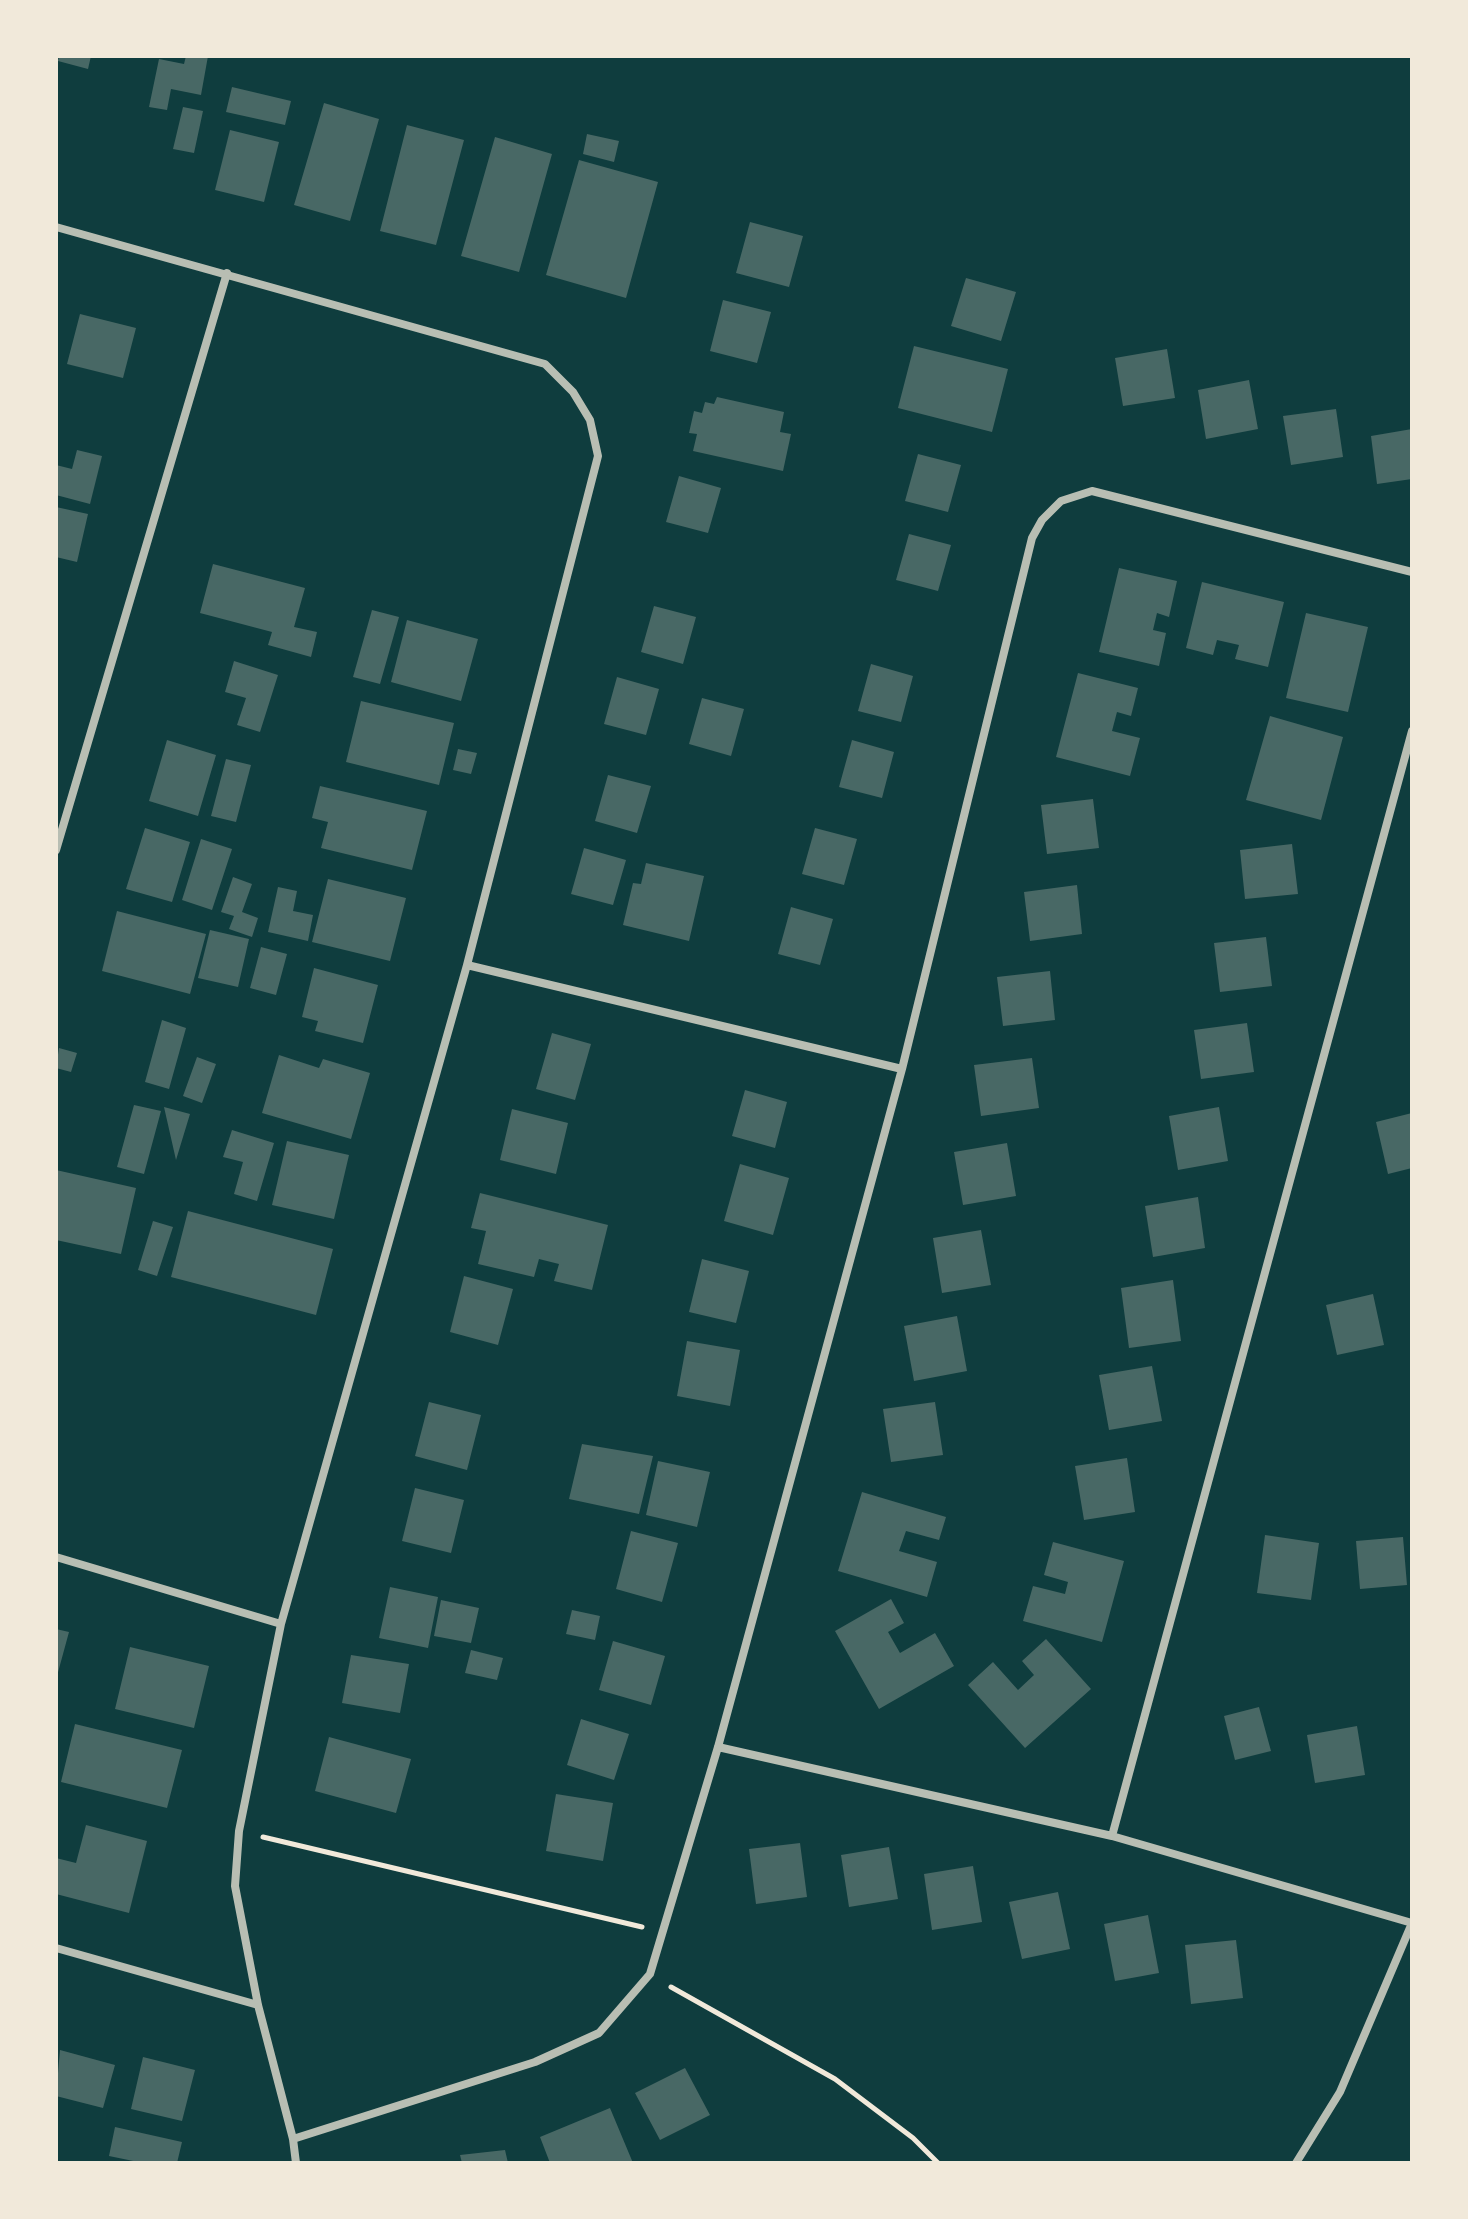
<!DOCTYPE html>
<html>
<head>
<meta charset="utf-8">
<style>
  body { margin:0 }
  #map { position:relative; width:1468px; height:2219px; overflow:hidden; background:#0f3d3e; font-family:"Open Sans",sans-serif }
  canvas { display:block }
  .frame { position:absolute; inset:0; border:58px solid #f1e9da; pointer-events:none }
</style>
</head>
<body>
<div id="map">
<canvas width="1468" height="2219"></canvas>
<div class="frame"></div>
</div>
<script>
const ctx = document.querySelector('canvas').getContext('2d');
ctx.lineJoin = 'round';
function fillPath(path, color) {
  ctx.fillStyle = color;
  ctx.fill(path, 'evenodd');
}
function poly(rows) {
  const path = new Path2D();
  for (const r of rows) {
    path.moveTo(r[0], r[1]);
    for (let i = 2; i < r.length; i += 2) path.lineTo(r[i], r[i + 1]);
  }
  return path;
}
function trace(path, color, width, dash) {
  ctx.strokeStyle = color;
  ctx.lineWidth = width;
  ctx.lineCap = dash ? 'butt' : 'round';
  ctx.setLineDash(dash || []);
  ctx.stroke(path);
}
const building = poly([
  [59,56,91,56,88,69,58,61],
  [186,56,208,56,201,95,171,89,167,110,149,107,159,59,184,64],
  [232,87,291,101,285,125,226,112],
  [324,103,379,119,350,221,294,205],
  [183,107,203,111,194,153,173,149],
  [407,125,464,140,436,245,380,231],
  [230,130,279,142,264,202,215,190],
  [587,134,619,141,614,162,583,154],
  [495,137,552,154,519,272,461,256],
  [579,160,658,182,626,298,546,275],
  [750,222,803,236,789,287,736,273],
  [966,278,1016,292,1001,341,951,326],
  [723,300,771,312,757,363,710,351],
  [80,314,136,328,123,378,67,364],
  [914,346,1008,369,992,432,898,408],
  [1167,349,1175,398,1123,406,1115,358],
  [1249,380,1258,429,1206,439,1198,390],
  [717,397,784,412,780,432,791,434,783,471,693,451,697,434,689,433,694,411,702,413,705,402,714,404],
  [1336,409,1343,457,1291,465,1283,416],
  [1412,429,1412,479,1377,484,1371,436],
  [77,450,102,456,90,504,56,495,56,465,72,469],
  [918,454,961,465,948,512,905,501],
  [679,476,721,488,708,533,666,522],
  [56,507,88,514,77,562,56,557],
  [909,534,951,545,938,591,896,580],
  [213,564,305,588,294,627,317,632,311,657,268,645,272,632,200,613],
  [1119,568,1177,581,1169,617,1157,613,1153,630,1166,633,1159,666,1099,652],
  [1202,582,1284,602,1268,667,1235,659,1239,645,1217,640,1213,655,1186,648],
  [654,606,696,617,683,664,641,652],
  [372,610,399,617,380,684,353,677],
  [1306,613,1368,627,1348,712,1286,698],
  [407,620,478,639,461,701,391,682],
  [234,661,278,675,260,732,237,725,246,698,225,692],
  [871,664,913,676,901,722,858,711],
  [1078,673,1138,688,1131,716,1117,712,1112,731,1140,738,1130,776,1056,757],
  [617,677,659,689,646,735,604,724],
  [702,698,744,709,731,756,689,744],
  [361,701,454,723,439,785,346,762],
  [1270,716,1343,737,1321,820,1246,800],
  [167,740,216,755,198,816,149,801],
  [852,740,894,752,882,798,839,787],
  [458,749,477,753,471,774,453,770],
  [226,759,251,765,236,822,211,816],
  [608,775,651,786,637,833,595,821],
  [320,786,427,811,412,870,321,848,328,822,312,818],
  [1093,799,1099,848,1047,854,1041,805],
  [145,828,190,842,172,902,126,889],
  [815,828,857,839,844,885,802,874],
  [201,839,232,849,212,910,182,900],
  [1292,844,1298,894,1245,899,1240,850],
  [584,848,626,860,613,905,571,894],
  [646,863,704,876,689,941,623,925,633,883,641,884],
  [233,877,252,884,242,912,258,918,252,937,229,929,234,916,221,912],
  [328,879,406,898,390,961,312,942],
  [1077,885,1082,934,1030,941,1024,892],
  [278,887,297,891,293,911,313,915,308,941,268,932],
  [791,907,833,919,820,965,778,954],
  [117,911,206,934,190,994,102,971],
  [210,930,249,939,238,987,198,978],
  [1266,937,1272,986,1220,992,1214,943],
  [261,947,287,954,276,995,250,988],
  [314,968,378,985,363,1043,315,1031,318,1021,302,1017],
  [1050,971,1055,1020,1003,1026,997,977],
  [162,1020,186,1028,169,1089,145,1082],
  [1247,1023,1254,1072,1201,1079,1194,1030],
  [552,1033,591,1044,575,1100,536,1089],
  [59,1048,77,1053,71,1072,56,1068],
  [279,1055,319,1068,323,1059,370,1073,351,1139,262,1113],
  [197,1057,216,1064,202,1103,183,1096],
  [1032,1058,1039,1108,981,1116,974,1065],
  [745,1090,787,1102,775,1148,732,1136],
  [134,1105,161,1111,144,1174,117,1167],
  [164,1107,190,1114,176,1160],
  [1219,1107,1228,1161,1178,1170,1169,1116],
  [512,1109,568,1123,556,1174,500,1160],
  [1412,1113,1412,1168,1388,1174,1376,1122],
  [232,1130,274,1143,257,1201,234,1194,243,1162,223,1157],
  [287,1141,349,1155,334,1219,272,1205],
  [1007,1143,1016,1196,963,1205,954,1152],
  [740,1164,789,1178,773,1235,724,1221],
  [56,1170,136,1188,121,1254,56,1240],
  [480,1193,608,1225,592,1290,554,1281,559,1264,539,1259,534,1277,478,1264,486,1231,471,1228],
  [1198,1197,1205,1248,1153,1257,1145,1206],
  [188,1211,333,1249,316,1315,171,1277],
  [153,1221,173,1227,157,1276,138,1270],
  [981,1230,991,1285,942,1293,933,1238],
  [702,1259,749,1271,736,1323,689,1312],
  [464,1276,513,1289,498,1345,450,1332],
  [1173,1280,1181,1341,1129,1348,1121,1288],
  [1373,1294,1384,1345,1337,1355,1326,1305],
  [957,1316,967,1371,914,1381,904,1326],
  [687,1341,740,1350,730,1406,677,1396],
  [1152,1366,1162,1421,1109,1430,1099,1375],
  [429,1402,481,1415,467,1470,415,1456],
  [935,1402,943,1455,891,1462,883,1409],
  [582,1444,653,1456,639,1514,569,1499],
  [1127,1458,1135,1512,1084,1520,1075,1466],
  [658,1461,710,1472,697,1527,646,1515],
  [415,1488,464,1500,451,1553,402,1541],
  [862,1492,946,1517,939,1540,906,1531,899,1551,937,1562,927,1597,838,1571],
  [631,1531,678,1543,662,1602,616,1589],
  [1265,1535,1319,1543,1311,1600,1257,1593],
  [1403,1537,1407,1585,1360,1589,1356,1541],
  [1053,1542,1124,1561,1102,1642,1023,1621,1033,1586,1065,1594,1068,1582,1044,1575],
  [390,1587,438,1597,428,1648,379,1638],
  [891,1599,904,1623,888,1632,900,1653,935,1633,954,1666,879,1709,835,1631],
  [441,1600,479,1608,471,1643,434,1636],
  [572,1610,600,1616,595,1640,566,1634],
  [56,1629,69,1632,57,1676,56,1676],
  [1046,1639,1091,1689,1025,1748,968,1685,993,1662,1018,1690,1034,1675,1022,1661],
  [613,1641,665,1656,651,1705,599,1690],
  [130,1647,209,1666,194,1728,115,1709],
  [471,1650,503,1658,497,1680,465,1673],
  [351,1655,409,1664,400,1713,342,1703],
  [1259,1707,1271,1751,1235,1760,1224,1716],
  [581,1719,629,1734,614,1780,567,1765],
  [75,1724,182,1750,167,1808,61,1782],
  [1357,1726,1365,1775,1315,1783,1307,1735],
  [329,1737,411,1759,396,1813,315,1791],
  [556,1794,613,1803,603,1861,546,1851],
  [86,1825,147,1841,129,1913,56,1894,56,1858,76,1863],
  [800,1843,807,1897,756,1904,749,1849],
  [889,1847,898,1899,849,1907,841,1855],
  [973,1866,982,1922,932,1930,924,1874],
  [1058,1892,1070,1949,1022,1959,1009,1902],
  [1148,1915,1159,1973,1115,1981,1104,1924],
  [1236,1940,1243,1998,1191,2004,1185,1945],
  [60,2050,115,2065,103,2108,56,2096],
  [143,2057,195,2070,182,2121,131,2109],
  [685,2068,710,2115,660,2140,635,2093],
  [610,2108,633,2163,550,2163,540,2137],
  [115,2127,182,2142,177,2163,143,2163,109,2156],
  [505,2150,508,2163,462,2163,460,2155]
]);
const path = poly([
  [263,1837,642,1927],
  [671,1987,835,2079,913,2138,938,2163]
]);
const minor = poly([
  [56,227,545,364,573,392,590,420,598,456,467,965,281,1624,239,1831,235,1886,258,2005,293,2139,296,2163],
  [56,850,227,273],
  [467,965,902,1069],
  [56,1557,281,1624],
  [718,1747,1112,1836,1412,1923],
  [1112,1836,1412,731],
  [56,1948,258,2005],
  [293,2139,535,2062,599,2033,650,1974,718,1747,902,1069,1032,538,1042,520,1061,501,1092,491,1412,572],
  [1296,2163,1340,2092,1412,1923]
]);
fillPath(building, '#486865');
trace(path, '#f1e9da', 5);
trace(minor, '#b8beb3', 8);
</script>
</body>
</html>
